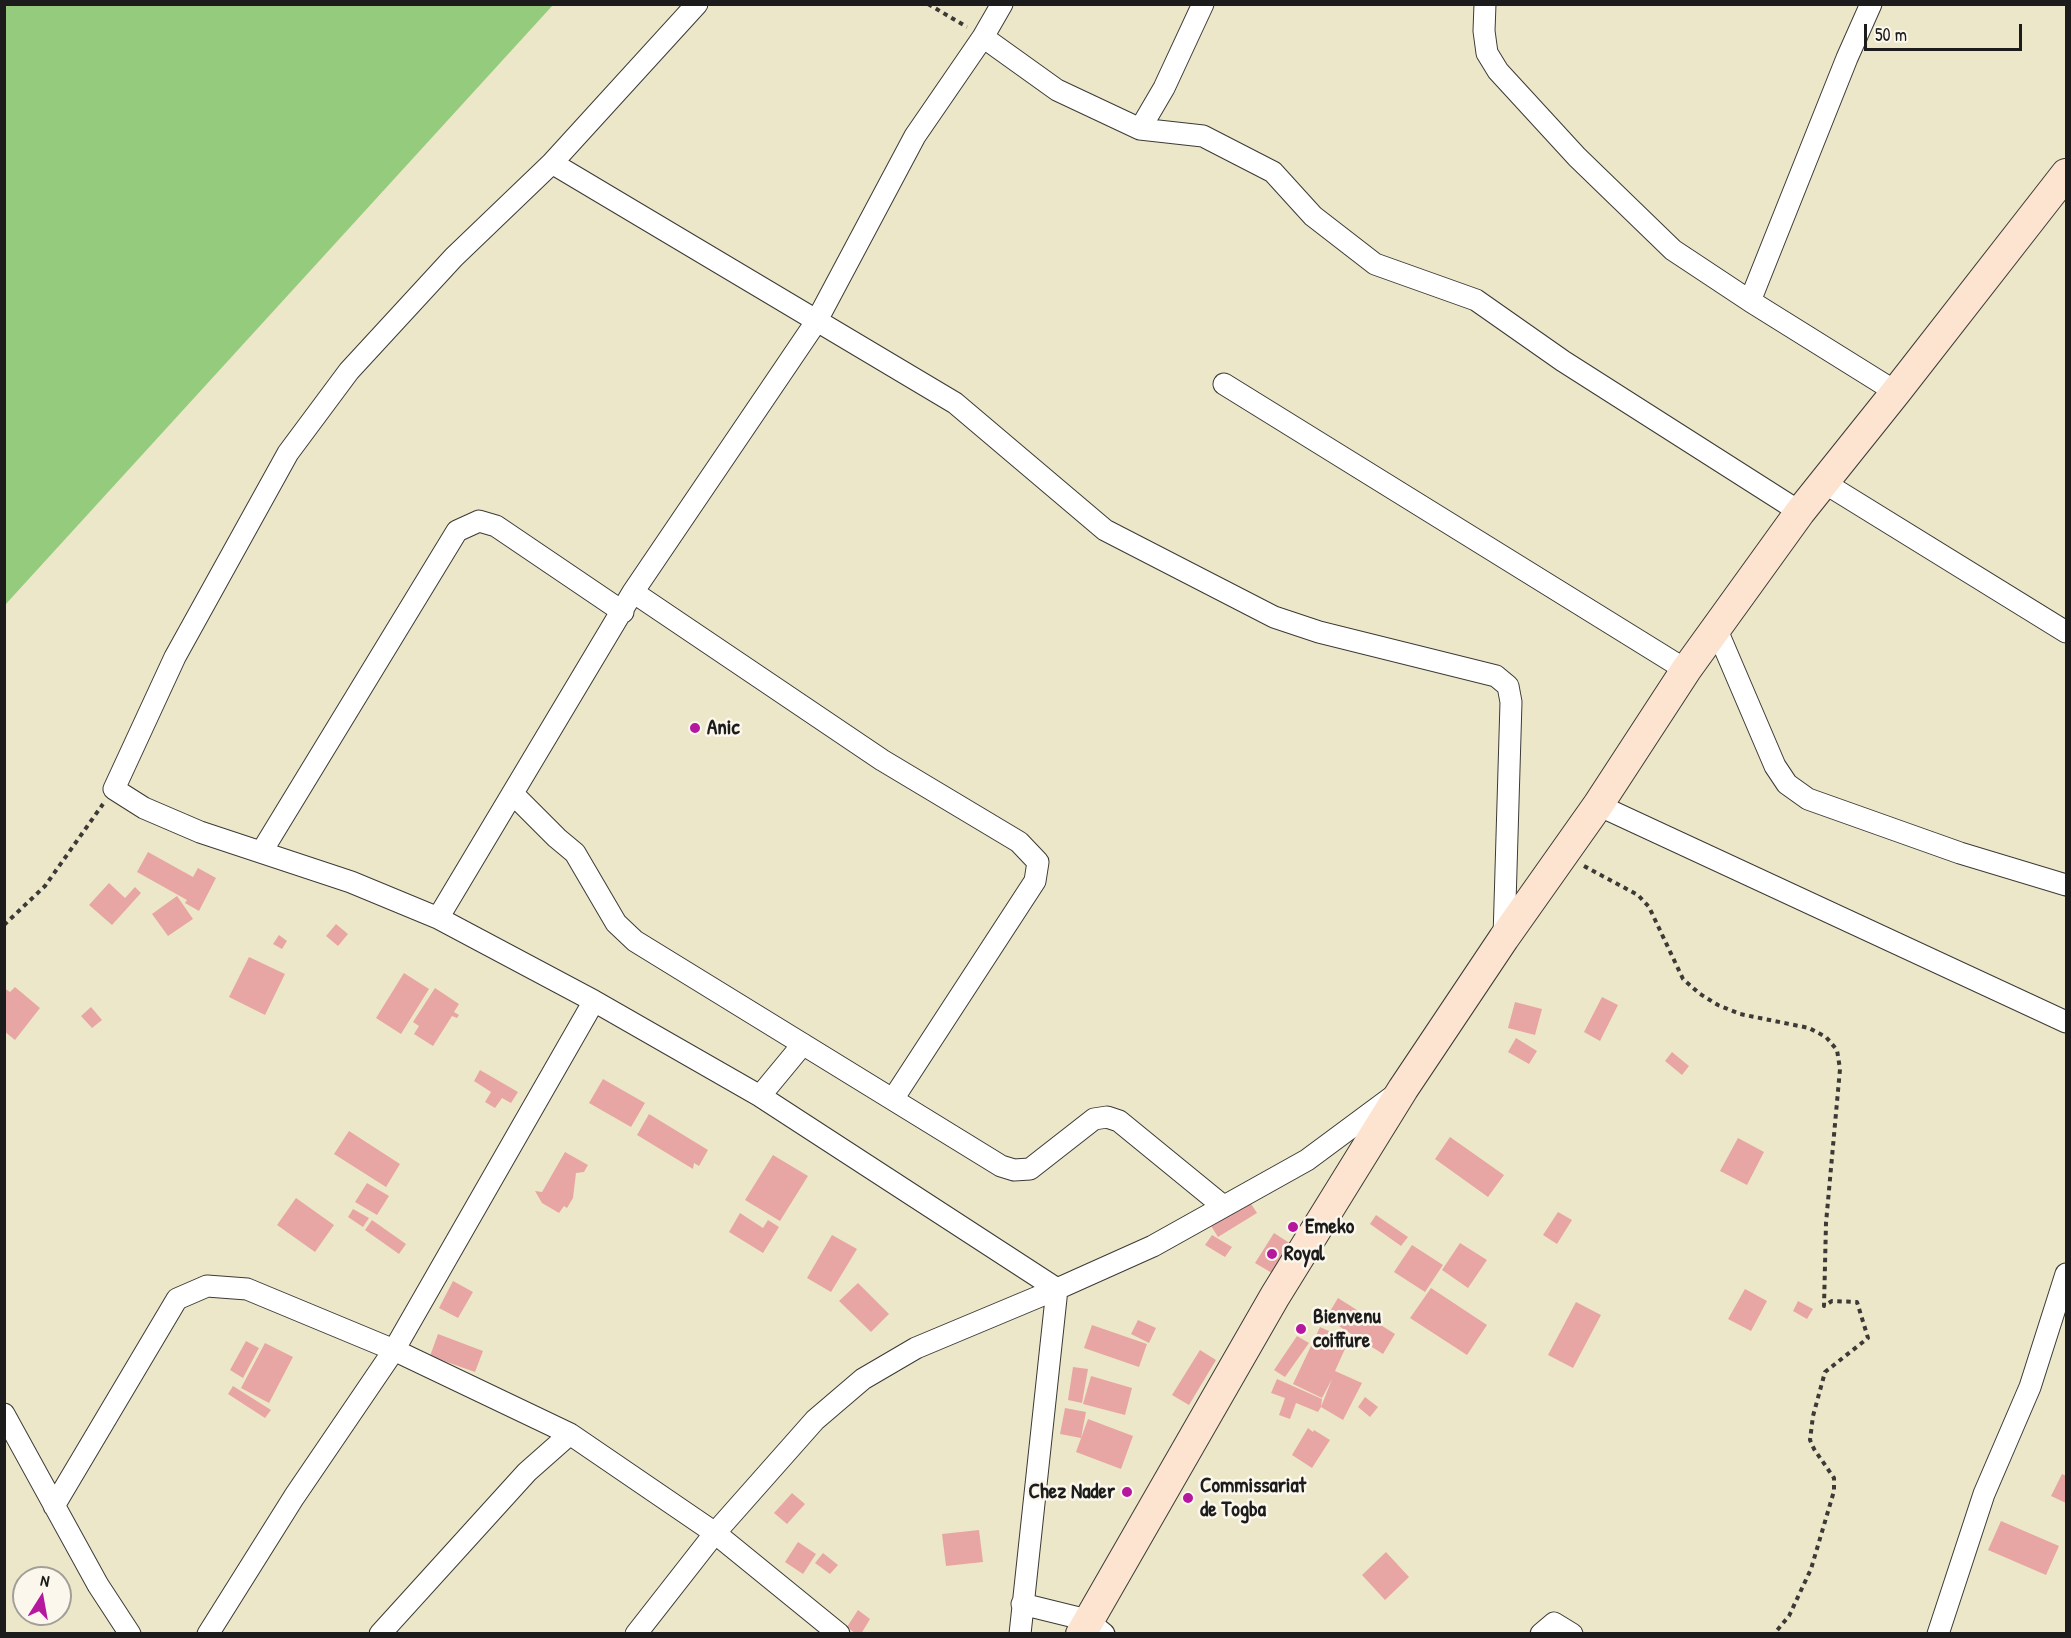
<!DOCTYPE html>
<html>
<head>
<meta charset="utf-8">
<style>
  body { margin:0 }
  #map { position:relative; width:2071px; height:1638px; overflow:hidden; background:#ede7c9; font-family:"Patrick Hand",sans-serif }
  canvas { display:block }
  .frame { position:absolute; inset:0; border:6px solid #1c1c1c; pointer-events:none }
  .north { position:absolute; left:12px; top:1566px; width:60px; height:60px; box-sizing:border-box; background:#fbf7ec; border:2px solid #a29f99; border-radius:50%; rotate:11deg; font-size:16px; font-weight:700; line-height:24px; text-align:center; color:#1c1c1c }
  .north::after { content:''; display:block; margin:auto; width:21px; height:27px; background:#b5179e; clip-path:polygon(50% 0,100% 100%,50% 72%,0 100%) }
  .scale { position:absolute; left:1864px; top:24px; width:158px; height:27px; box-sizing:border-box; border:3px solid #1c1c1c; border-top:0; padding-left:8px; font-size:18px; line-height:21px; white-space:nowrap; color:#1c1c1c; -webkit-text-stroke:4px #fbf7ec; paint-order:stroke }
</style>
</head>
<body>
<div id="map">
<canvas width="2071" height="1638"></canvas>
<div class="frame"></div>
<div class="north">N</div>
<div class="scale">50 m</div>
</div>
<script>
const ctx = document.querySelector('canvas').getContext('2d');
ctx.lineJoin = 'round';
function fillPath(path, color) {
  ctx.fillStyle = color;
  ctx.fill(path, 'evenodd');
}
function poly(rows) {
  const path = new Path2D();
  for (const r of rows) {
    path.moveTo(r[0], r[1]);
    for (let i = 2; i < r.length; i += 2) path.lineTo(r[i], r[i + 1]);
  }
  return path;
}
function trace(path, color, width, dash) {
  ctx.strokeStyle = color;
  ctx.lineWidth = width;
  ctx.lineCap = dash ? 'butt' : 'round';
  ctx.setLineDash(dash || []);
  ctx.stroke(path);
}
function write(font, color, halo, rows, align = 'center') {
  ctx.font = font + ' "Patrick Hand",sans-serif';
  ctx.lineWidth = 5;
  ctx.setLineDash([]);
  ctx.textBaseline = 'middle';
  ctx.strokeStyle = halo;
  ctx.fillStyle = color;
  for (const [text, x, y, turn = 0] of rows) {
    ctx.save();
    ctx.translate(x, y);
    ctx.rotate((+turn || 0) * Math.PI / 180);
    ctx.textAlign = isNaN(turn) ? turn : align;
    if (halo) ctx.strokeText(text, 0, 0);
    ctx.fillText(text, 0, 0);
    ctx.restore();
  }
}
const green = poly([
  [5,4,553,5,5,605,4,5]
]);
const building = poly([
  [148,852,193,877,198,868,216,878,199,911,185,903,187,900,137,872],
  [109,883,125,898,135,887,141,893,112,925,89,905],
  [177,896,193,919,168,936,152,914],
  [336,924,348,934,338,946,326,936],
  [279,935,287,941,282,949,273,944],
  [249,957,285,974,265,1015,229,997],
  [404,973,429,989,401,1034,376,1018],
  [15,987,40,1008,15,1040,4,1031,4,988,10,992],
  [435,988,459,1004,454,1012,459,1015,457,1018,452,1016,433,1046,414,1034,419,1026,413,1022],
  [1602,997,1618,1005,1600,1041,1584,1032],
  [1515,1002,1542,1009,1535,1035,1508,1028],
  [91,1007,102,1020,92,1028,81,1016],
  [1516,1038,1537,1051,1529,1064,1508,1052],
  [1672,1052,1689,1066,1682,1075,1665,1061],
  [480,1070,518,1092,511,1103,502,1098,495,1108,485,1102,491,1092,474,1081],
  [603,1079,645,1103,631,1127,589,1103],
  [649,1114,708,1150,699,1166,694,1163,693,1169,637,1135],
  [349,1131,400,1164,386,1187,334,1154],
  [1450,1137,1504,1175,1488,1197,1435,1159],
  [1738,1138,1764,1152,1747,1185,1720,1171],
  [565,1152,588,1165,584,1172,576,1173,573,1198,567,1208,564,1206,559,1213,542,1203,535,1191,542,1192],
  [773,1155,808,1176,780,1221,745,1200],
  [367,1183,389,1196,377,1215,355,1202],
  [1246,1196,1257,1213,1218,1237,1208,1221],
  [296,1198,334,1225,315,1252,277,1225],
  [353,1209,369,1218,363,1227,348,1217],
  [1558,1212,1572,1220,1557,1244,1543,1235],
  [740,1213,763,1228,768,1220,779,1227,763,1253,729,1232],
  [1376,1215,1408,1237,1401,1246,1370,1224],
  [372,1220,406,1244,399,1254,365,1230],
  [1274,1233,1291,1244,1272,1273,1255,1263],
  [832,1235,857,1249,831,1292,807,1278],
  [1212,1235,1232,1247,1225,1257,1205,1245],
  [1460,1243,1487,1260,1468,1288,1442,1270],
  [1412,1245,1443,1265,1425,1292,1394,1272],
  [453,1281,473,1292,458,1318,439,1308],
  [858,1283,889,1314,871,1332,839,1301],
  [1431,1288,1487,1325,1467,1355,1410,1318],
  [1745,1289,1767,1301,1751,1331,1728,1319],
  [1338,1298,1395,1334,1383,1354,1326,1318],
  [1798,1301,1813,1309,1807,1319,1793,1311],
  [1576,1302,1601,1315,1573,1368,1548,1355],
  [1138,1320,1156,1328,1149,1343,1131,1334],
  [1092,1325,1147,1344,1139,1367,1084,1348],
  [1320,1327,1349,1340,1335,1371,1362,1383,1343,1420,1321,1407,1318,1412,1296,1403,1290,1419,1279,1415,1285,1398,1271,1393,1277,1379,1322,1399,1321,1407,1332,1379,1322,1398,1293,1384],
  [438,1334,483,1351,475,1372,430,1356],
  [1297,1336,1309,1343,1285,1377,1274,1370],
  [246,1341,259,1348,243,1378,230,1370],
  [265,1343,293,1357,269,1403,241,1388],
  [1200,1350,1216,1360,1189,1405,1172,1395],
  [1073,1367,1088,1369,1082,1403,1068,1400],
  [1091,1376,1132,1388,1125,1415,1083,1404],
  [233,1386,271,1410,265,1418,228,1394],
  [1365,1397,1378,1407,1370,1417,1358,1407],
  [1065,1408,1086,1412,1081,1438,1060,1434],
  [1088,1419,1133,1436,1121,1469,1076,1452],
  [1308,1428,1313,1432,1314,1430,1330,1440,1312,1468,1292,1455],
  [2062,1474,2066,1476,2066,1503,2051,1496],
  [792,1493,805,1504,787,1524,774,1513],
  [2001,1521,2059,1546,2046,1575,1988,1550],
  [979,1530,983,1562,946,1566,942,1534],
  [798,1542,816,1554,803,1574,785,1562],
  [1386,1552,1409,1577,1385,1600,1362,1575],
  [823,1553,838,1565,830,1574,815,1563],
  [858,1610,870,1619,861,1634,856,1634,847,1627]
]);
const path = poly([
  [928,4,967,27],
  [1584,866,1638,895,1649,907,1683,979,1700,994,1718,1005,1740,1014,1809,1028,1826,1037,1837,1050,1840,1069,1826,1223,1824,1306,1832,1301,1857,1302,1868,1338,1825,1372,1813,1416,1810,1440,1814,1449,1834,1478,1834,1491,1811,1569,1789,1616,1774,1634],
  [4,925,45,886,103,804]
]);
const street = poly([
  [697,4,552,163,454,257,349,371,288,453,175,657,114,789,144,808,200,832,351,882,438,918,594,1001,760,1096,1057,1289,1020,1634],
  [1485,4,1484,31,1487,53,1498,71,1577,157,1673,250,1750,301,1896,392],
  [983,37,1057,90,1140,129,1203,136,1273,172,1313,216,1375,264,1476,300,1563,361,1800,512],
  [1140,129,1164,88,1203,4],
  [552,163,955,403,1105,530,1274,617,1319,632,1496,676,1508,686,1511,702,1504,937],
  [1750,301,1847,58,1871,4],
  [1224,384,1686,670],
  [1823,482,2066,632],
  [633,592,882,760,1019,842,1038,862,1035,881,893,1099],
  [1716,628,1775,766,1787,784,1808,799,1960,853,2066,885],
  [513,794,557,838,575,853,616,923,635,941,1001,1166,1014,1170,1030,1169,1094,1119,1107,1117,1119,1121,1223,1206],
  [1598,805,2066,1022],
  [262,851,457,531,479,521,496,526,623,612],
  [438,918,633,592,816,322,915,136,983,37,1002,4],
  [760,1096,803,1044],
  [4,1414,98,1585,130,1634],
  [54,1506,177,1299,207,1286,247,1289,394,1350,570,1434,715,1533,839,1634],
  [1022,1604,1087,1620,1104,1634],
  [208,1634,294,1497,394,1350,594,1001],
  [380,1634,527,1472,570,1434],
  [636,1634,715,1533,815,1420,863,1379,916,1348,1057,1289,1153,1246,1307,1160,1392,1097],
  [1541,1634,1554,1623,1572,1634],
  [1938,1634,1984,1494,2030,1387,2066,1274]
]);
const secondary = poly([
  [1081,1634,1275,1296,1403,1089,1504,938,1598,805,1686,670,1800,512,1896,392,2066,174]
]);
const markers = [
  [695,728,6,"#b5179e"],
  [1293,1227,6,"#b5179e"],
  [1272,1254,6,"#b5179e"],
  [1301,1329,6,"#b5179e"],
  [1127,1492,6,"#b5179e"],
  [1188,1498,6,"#b5179e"]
];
const poiNames = [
  ["Anic",707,728],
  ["Emeko",1305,1227],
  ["Royal",1284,1254],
  ["Bienvenu",1313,1317],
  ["coiffure",1313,1341],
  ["Commissariat",1200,1486],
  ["de Togba",1200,1510],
  ["Chez Nader",1115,1492,"right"]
];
fillPath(green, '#95cb7d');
fillPath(building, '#e7a6a3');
trace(street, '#3b3a36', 23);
trace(secondary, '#3b3a36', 32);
trace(path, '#3b3a36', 4, [4.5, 4.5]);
trace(street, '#fff', 21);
trace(secondary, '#fde4d0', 30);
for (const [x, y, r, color] of markers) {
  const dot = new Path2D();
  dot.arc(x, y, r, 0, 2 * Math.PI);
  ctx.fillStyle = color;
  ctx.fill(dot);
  trace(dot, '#fbf7ec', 2);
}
write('bold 21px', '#1c1c1c', '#fbf7ec', poiNames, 'left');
</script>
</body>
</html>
